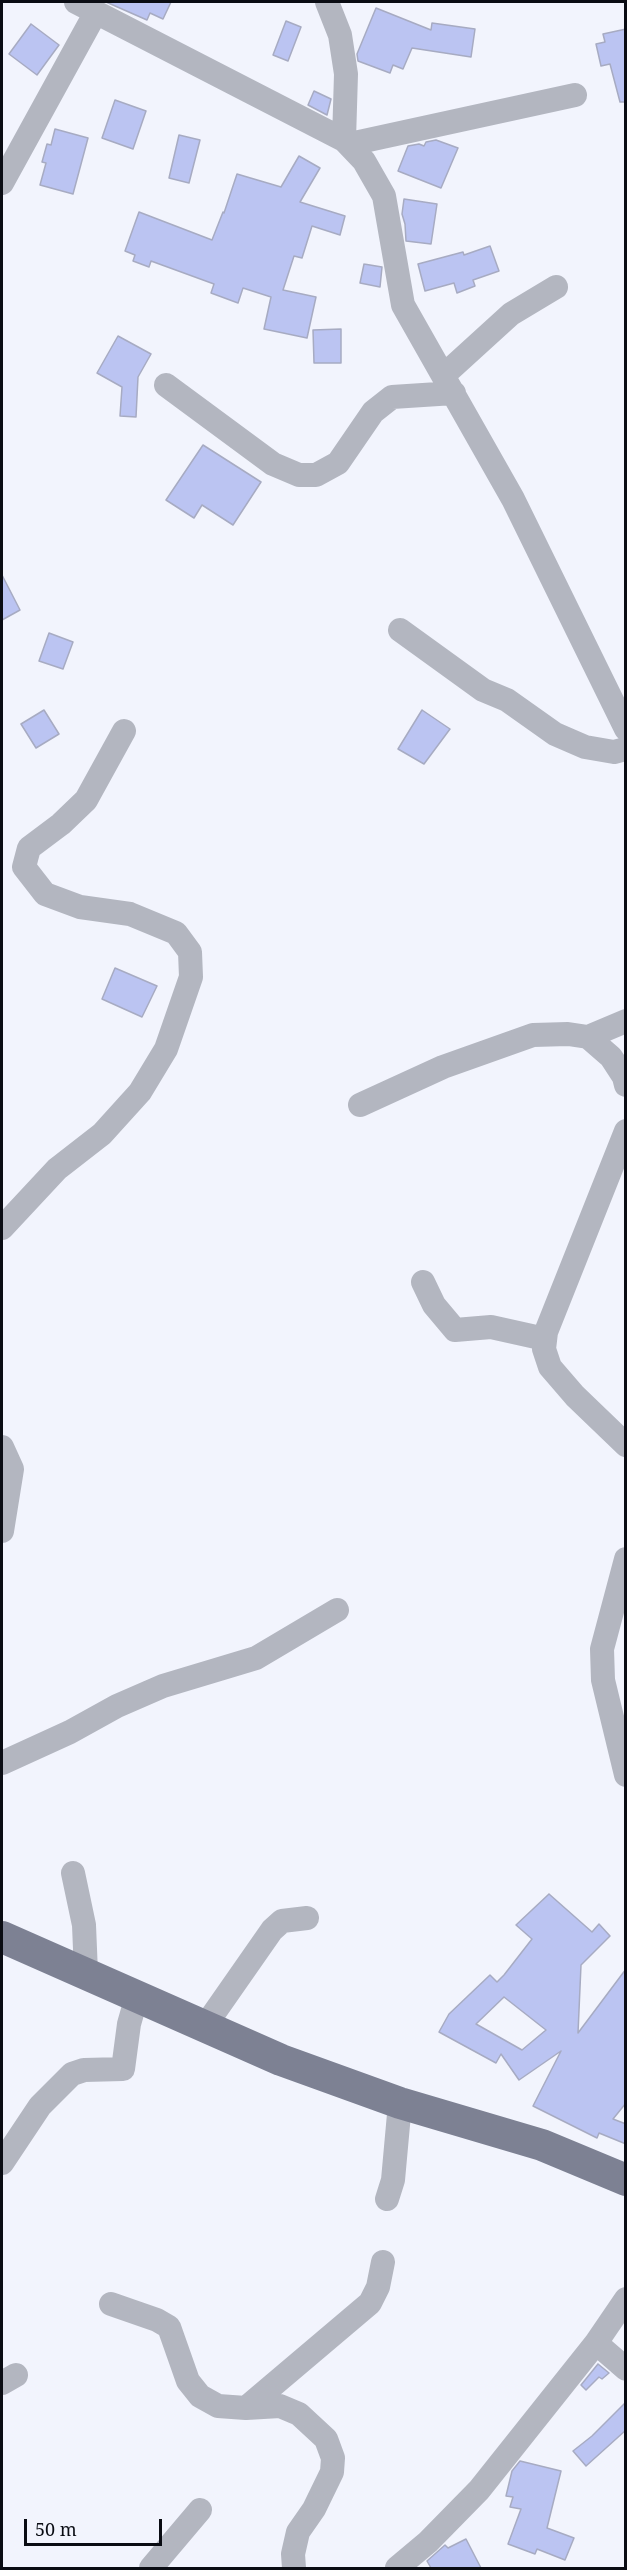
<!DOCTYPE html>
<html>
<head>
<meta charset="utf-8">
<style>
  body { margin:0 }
  #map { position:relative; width:627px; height:2570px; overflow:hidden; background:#f2f4fd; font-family:"Noto Serif",serif }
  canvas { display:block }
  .frame { position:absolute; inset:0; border:3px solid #0a0c13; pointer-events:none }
  .scale { position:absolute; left:24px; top:2519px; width:138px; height:27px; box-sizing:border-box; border:3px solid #0a0c13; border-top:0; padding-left:8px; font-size:18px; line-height:21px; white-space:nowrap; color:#0a0c13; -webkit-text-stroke:4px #f2f4fd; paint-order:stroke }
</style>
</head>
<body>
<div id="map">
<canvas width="627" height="2570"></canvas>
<div class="frame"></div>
<div class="scale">50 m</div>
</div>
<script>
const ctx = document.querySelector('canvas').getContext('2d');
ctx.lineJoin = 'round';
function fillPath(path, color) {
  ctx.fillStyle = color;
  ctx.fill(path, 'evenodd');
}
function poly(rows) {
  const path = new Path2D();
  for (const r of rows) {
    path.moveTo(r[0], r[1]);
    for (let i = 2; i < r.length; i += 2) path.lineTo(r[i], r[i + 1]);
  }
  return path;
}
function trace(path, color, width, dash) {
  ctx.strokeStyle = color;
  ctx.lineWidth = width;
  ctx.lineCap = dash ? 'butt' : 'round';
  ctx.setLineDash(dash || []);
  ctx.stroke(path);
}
const building = poly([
  [106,2,171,2,163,19,150,13,147,20,106,2],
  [376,8,431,30,432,23,475,29,471,57,412,48,403,69,393,65,390,73,358,61,357,54,376,8],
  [286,21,301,27,288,61,273,55,286,21],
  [31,24,59,45,37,75,9,54,31,24],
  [626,29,626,102,620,102,610,64,601,66,596,44,605,42,603,34,626,29],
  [314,91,331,99,327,115,308,105,314,91],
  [115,100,146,111,133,149,102,138,115,100],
  [55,129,88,138,73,194,40,185,46,163,42,162,47,144,51,145,55,129],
  [179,135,200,140,189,183,169,178,179,135],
  [436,140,458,148,441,188,398,171,408,146,419,144,424,146,426,142,436,140],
  [299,156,320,168,300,202,345,216,340,235,312,226,302,258,294,256,283,290,316,297,307,338,264,329,271,297,243,288,238,303,211,293,214,284,151,261,149,267,133,261,135,255,125,251,139,212,212,240,223,212,224,213,237,174,281,187,299,156],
  [404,199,437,204,431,244,406,241,405,224,402,214,404,199],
  [490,246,499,271,473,280,475,286,457,293,454,283,425,291,418,264,463,252,464,255,490,246],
  [364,264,382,267,380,287,360,283,364,264],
  [341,329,341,363,314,363,313,330,341,329],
  [118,336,151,354,138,377,136,417,120,416,122,387,97,373,118,336],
  [203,445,261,482,233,525,202,505,194,518,166,500,203,445],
  [2,575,20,610,2,620,2,575],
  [49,633,73,642,63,669,39,661,49,633],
  [44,710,59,734,36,748,21,724,44,710],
  [422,710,450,729,424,764,398,749,422,710],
  [115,968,157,986,142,1017,102,999,115,968],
  [549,1894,592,1932,599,1924,610,1936,581,1965,578,2033,626,1969,626,2103,613,2119,626,2124,626,2144,599,2133,597,2138,533,2106,561,2051,519,2080,501,2054,496,2063,439,2032,449,2014,490,1975,497,1982,504,1975,532,1939,516,1925,549,1894],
  [504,1997,546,2030,522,2050,476,2024,504,1997],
  [598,2364,609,2373,602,2379,599,2377,586,2390,581,2385,598,2364],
  [626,2402,626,2430,586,2466,573,2451,592,2436,626,2402],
  [520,2461,561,2471,547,2528,574,2538,565,2560,537,2549,535,2554,508,2544,521,2509,510,2507,513,2497,506,2496,512,2471,520,2461],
  [466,2539,481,2568,431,2568,427,2561,445,2545,448,2548,466,2539]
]);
const minor = poly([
  [76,2,344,140,364,161,384,196,403,305,513,499,626,729],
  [327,2,340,35,346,74,344,140],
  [350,144,575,95],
  [2,183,96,12],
  [444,375,511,314,556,287],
  [166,385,273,464,299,475,316,475,338,463,373,412,392,397,454,393],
  [400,630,483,690,507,700,555,734,585,747,614,752,626,749],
  [588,1037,626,1021],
  [360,1105,443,1067,533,1035,568,1034,588,1037,611,1057,624,1077,626,1085],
  [626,1131,546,1332,544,1349,550,1367,575,1396,626,1445],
  [2,1228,57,1169,102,1134,140,1092,166,1049,191,977,190,952,176,933,130,914,80,907,45,894,24,867,29,848,61,824,86,800,124,731],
  [423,1282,434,1305,455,1330,491,1327,545,1339],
  [2,1447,12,1469,2,1531],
  [626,1559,602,1649,603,1680,626,1775],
  [2,1763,70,1732,117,1706,163,1686,256,1658,337,1610],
  [73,1873,84,1925,86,1973],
  [205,2026,272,1930,282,1921,307,1918],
  [2,2163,40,2106,72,2074,84,2070,123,2069,129,2024,137,1996],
  [387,2199,393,2180,400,2103],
  [111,2304,157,2320,169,2327,188,2381,200,2396,218,2406,246,2408,280,2406,299,2414,326,2439,333,2458,332,2472,314,2509,298,2532,293,2554,294,2568],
  [596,2343,626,2369],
  [2,2383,16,2375],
  [246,2408,370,2303,378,2287,383,2262],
  [151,2568,200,2510],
  [397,2568,428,2542,479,2490,596,2343,626,2299]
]);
const major = poly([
  [2,1937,281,2060,400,2103,542,2145,626,2180]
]);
fillPath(building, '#bbc4f2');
trace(building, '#a7abc2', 1.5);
trace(minor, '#b3b6c0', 24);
trace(major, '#7d8193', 32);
</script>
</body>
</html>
